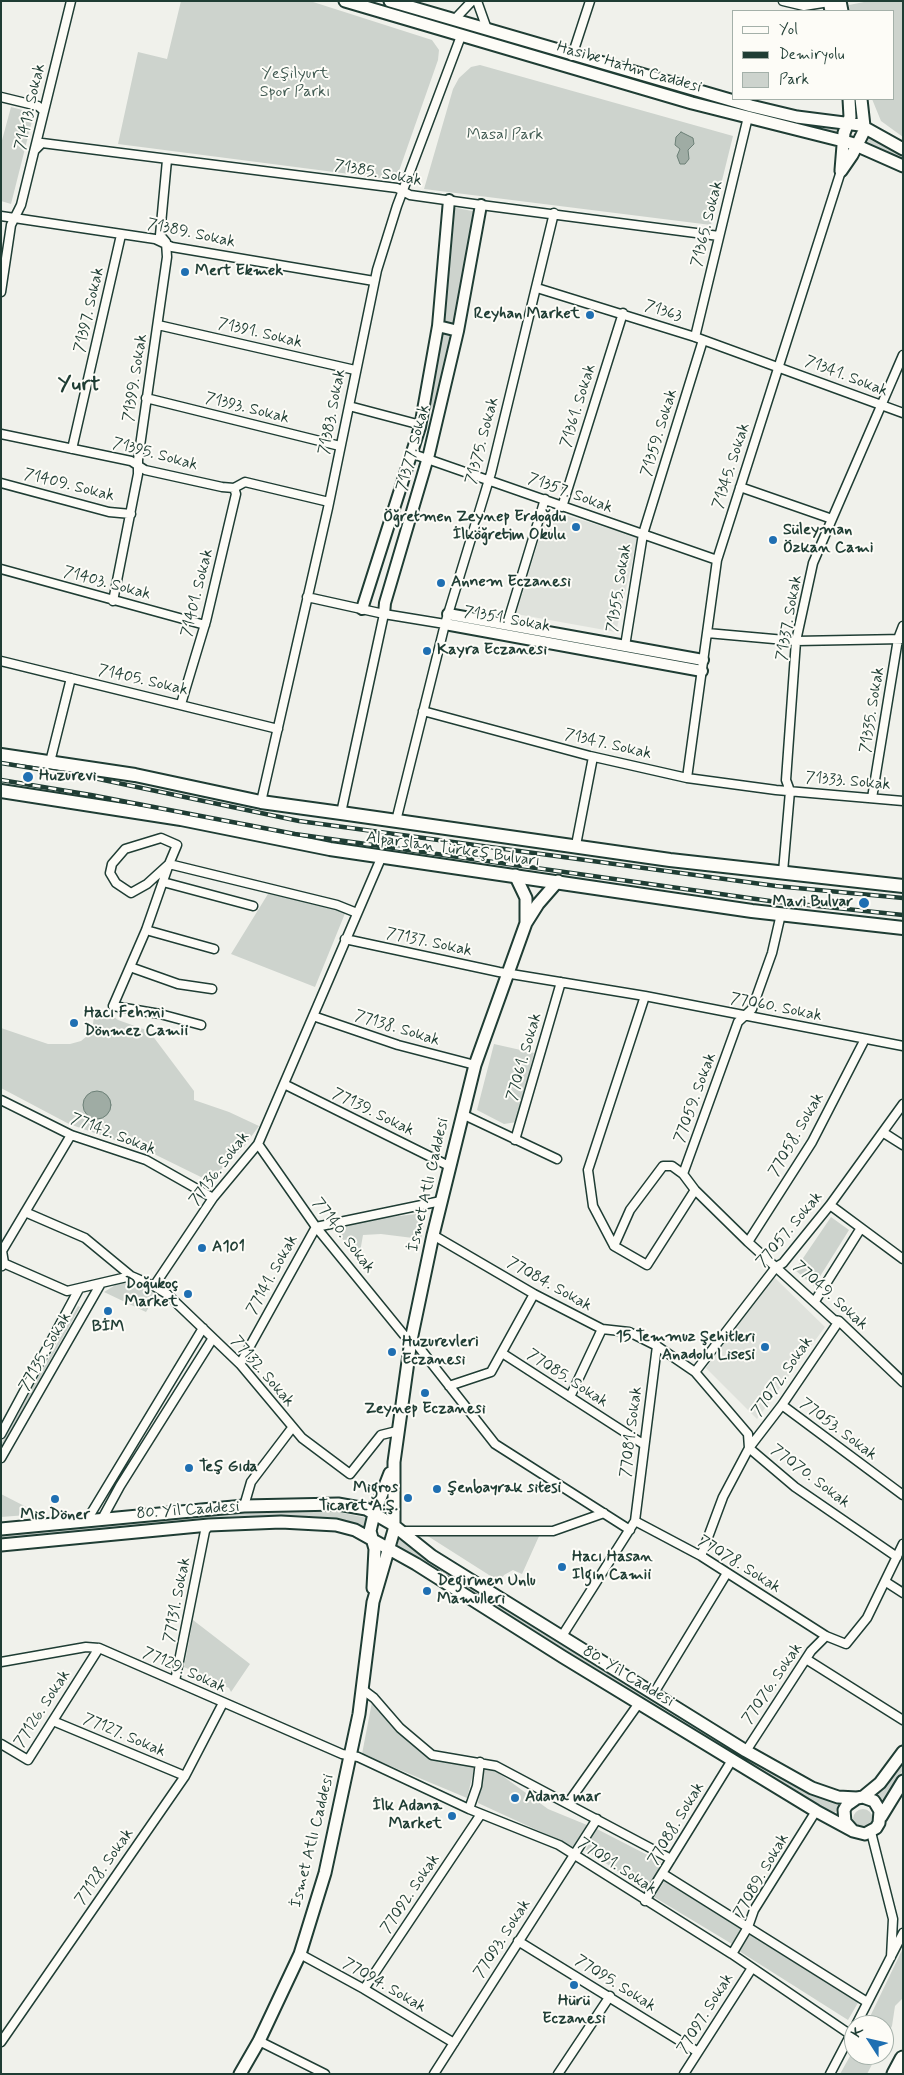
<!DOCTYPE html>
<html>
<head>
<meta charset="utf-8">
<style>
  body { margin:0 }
  #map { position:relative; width:904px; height:2075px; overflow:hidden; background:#f0f1eb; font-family:Mynerve,sans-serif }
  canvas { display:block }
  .frame { position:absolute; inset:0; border:2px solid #1f3d34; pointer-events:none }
  .legend { position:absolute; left:732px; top:10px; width:162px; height:90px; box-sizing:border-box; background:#fdfcf7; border:1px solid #a4b0a9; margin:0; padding:6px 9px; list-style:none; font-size:15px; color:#1f3d34 }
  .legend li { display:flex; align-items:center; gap:10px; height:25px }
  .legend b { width:25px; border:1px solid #a4b0a9 }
  .north { position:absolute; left:844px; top:2015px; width:50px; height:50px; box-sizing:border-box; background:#fdfcf7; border:1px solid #a4b0a9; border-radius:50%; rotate:305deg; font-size:14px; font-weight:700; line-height:20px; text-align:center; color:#1f3d34 }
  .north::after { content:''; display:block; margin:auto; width:18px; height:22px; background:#1f6fb2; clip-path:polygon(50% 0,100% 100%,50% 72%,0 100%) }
</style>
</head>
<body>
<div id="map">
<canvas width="904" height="2075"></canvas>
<div class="frame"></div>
<ul class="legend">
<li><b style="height:6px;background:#fdfcf7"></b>Yol</li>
<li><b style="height:6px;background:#1f3d34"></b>Demiryolu</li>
<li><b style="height:14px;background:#cdd3cd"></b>Park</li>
</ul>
<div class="north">K</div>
</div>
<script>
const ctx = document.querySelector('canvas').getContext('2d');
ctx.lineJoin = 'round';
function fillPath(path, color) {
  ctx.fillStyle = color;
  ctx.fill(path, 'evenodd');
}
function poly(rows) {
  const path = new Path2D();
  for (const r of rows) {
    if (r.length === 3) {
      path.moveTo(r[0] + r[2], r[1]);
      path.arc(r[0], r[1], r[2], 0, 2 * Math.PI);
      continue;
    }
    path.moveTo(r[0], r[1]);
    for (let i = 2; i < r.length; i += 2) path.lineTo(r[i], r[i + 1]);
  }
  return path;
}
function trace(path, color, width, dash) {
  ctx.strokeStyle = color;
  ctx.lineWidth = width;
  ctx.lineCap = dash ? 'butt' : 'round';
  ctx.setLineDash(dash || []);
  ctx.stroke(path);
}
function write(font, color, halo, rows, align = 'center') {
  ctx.font = font + ' Mynerve,sans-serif';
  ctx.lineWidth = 4;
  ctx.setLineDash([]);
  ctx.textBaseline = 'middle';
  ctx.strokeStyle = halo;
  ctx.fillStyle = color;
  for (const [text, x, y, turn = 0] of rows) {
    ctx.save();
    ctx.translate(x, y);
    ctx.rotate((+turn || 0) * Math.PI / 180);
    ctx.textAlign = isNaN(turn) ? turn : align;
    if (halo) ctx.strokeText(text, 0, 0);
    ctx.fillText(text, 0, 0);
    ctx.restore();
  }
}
const built = poly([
  [548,510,638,537,616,632,516,614],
  [773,1276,825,1327,757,1419,706,1368]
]);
const green = poly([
  [181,1,310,1,432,40,439,50,438,60,399,171,388,179,118,144,138,52,167,59],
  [361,1,371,1,488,36,487,39],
  [869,1,903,1,903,137,881,121,872,99,893,99,893,11,850,11,849,5],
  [491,36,619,74,618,76,490,40],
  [480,65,733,136,711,225,424,189,453,89,459,78,471,67],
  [695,96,757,114,838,130,837,134,695,98],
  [11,107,34,113,11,204,1,201,1,144],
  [867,135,903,156,903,159,864,142],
  [452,207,477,212,455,325,445,323],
  [443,332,453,334,440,401,430,409],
  [451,619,697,663,697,666,451,621],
  [271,889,346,911,315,987,231,954],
  [95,1008,108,1012,118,1020,149,1031,194,1091,194,1100,229,1112,259,1126,242,1149,209,1181,152,1153,69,1124,1,1088,1,1028,48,1044,70,1044,81,1041,92,1032],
  [494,1044,534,1053,517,1122,504,1124,477,1110],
  [426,1213,421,1239,381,1234,363,1235,359,1258,333,1228,336,1223],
  [831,1217,849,1230,814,1286,795,1270],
  [122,1281,157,1294,146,1312,104,1292],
  [78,1306,80,1307,1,1448,1,1444],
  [1,1494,40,1514,1,1517],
  [290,1511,338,1512,367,1518,364,1529,335,1518,289,1515,228,1517,1,1539,1,1534,228,1512],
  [423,1533,540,1534,522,1574,513,1570,504,1575,500,1582],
  [398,1537,436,1565,784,1780,810,1794,840,1803,834,1815,434,1570,395,1550],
  [193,1620,250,1664,231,1692,229,1688,184,1667],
  [372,1702,397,1731,429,1757,475,1766,467,1798,362,1754],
  [903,1759,903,1770,880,1805,871,1796],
  [485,1767,493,1769,548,1809,587,1825,576,1848,478,1803],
  [863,1819,10],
  [595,1828,661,1862,649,1892,586,1850],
  [666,1879,742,1927,732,1944,654,1897],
  [751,1932,859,2001,848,2020,739,1951],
  [903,1948,903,1998,895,2006,892,2026,884,2041,884,2025,866,2025],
  [854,2049,854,2055,877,2055,867,2074,840,2074]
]);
const water = poly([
  [681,132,693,138,694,144,688,150,689,159,685,164,680,164,677,156,680,149,675,145,676,137,681,132],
  [97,1105,14]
]);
const minor = poly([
  [477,1,487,29],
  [783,1,804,6,829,2],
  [454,20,472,1],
  [572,56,590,1],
  [1,97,38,106,44,111],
  [35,150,42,143,397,188,410,195,481,205,719,236],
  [1,216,155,239,172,247,374,281],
  [537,288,695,337,903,413],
  [1,292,11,225,21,205,71,1],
  [158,325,355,370],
  [695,337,748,117],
  [146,398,340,446],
  [349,406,417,424,420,427],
  [1,434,131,461,145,470,222,487,234,488,245,482,329,502],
  [72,449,121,235],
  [413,454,717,560],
  [1,483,109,512,131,514],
  [740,487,832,519],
  [562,507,623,313],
  [1,569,205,625],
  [307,597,384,614,445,624],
  [113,601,138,474,138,460,167,257,166,242,160,235,167,160],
  [507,624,545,499],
  [707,633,796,641,903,639],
  [625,646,643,534,703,340],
  [1,661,278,729],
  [181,704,206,621,236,494,234,488],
  [423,711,590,756,687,778,776,790,903,801],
  [50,762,71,678],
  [687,778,717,560,841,171],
  [872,798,898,639,903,626],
  [261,802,328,508,377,270,397,206,461,36],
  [341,813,384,614],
  [396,821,445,624,491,473,554,213],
  [576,845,593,757],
  [783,872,790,791,786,780,796,641,813,563,903,355],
  [163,882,253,906],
  [781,914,772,953,752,1009,738,1022,683,1174,695,1190,748,1242,834,1320,839,1321,903,1382],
  [146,930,214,949],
  [345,939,499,972,645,996,903,1046],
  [130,967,178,984,212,989],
  [645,996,588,1170,593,1206,614,1246,647,1265,695,1190],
  [313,1016,398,1045,475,1065],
  [201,1025,160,1014,113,1006,146,930,169,864,177,845,161,838,125,849,112,864,110,873,116,883,131,893,147,884,169,864,337,905,357,913],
  [284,1084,449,1166],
  [1,1100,71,1135,146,1160,213,1198],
  [462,1114,557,1159],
  [884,1133,903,1145],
  [515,1140,561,982],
  [258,1144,316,1227,404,1335,418,1346,495,1444,630,1530],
  [830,1205,903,1259],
  [25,1212,85,1238,131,1276],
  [316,1227,441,1201],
  [433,1235,534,1294,602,1329,629,1332,657,1346,695,1372,748,1434,749,1448,795,1487,897,1557],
  [748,1242,812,1142,865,1039],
  [614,1246,630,1210,663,1166,672,1166,683,1174],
  [1,1262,67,1291,131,1276,154,1286,213,1198,258,1144,382,856],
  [2,1266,4,1263,2,1251,71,1135],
  [154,1286,167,1294,240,1364,302,1438,350,1474,381,1435,397,1431],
  [815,1301,861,1228],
  [502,1353,643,1444],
  [240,1364,316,1227],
  [695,1372,776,1267,783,1263,830,1205,903,1104],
  [449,1386,491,1372,534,1294],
  [570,1397,602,1329],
  [782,1405,903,1495],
  [1,1434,79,1289],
  [1,1458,100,1285],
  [244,1506,251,1482,292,1428],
  [102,1519,120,1486,213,1338],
  [87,1520,203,1328],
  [635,1521,701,1556,826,1636,846,1644,867,1618,903,1544],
  [403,1534,406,1531,553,1531,604,1513],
  [701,1556,723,1497,749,1448,782,1405,839,1321],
  [886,1582,903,1593],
  [562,1636,635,1521,657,1346],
  [806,1659,903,1720],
  [1,1662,86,1647,99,1648,342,1754,358,1757,469,1809,559,1845,732,1954,851,2035],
  [175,1681,205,1531,209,1525],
  [362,1689,374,1698,400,1728,432,1755,496,1766,671,1859],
  [654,1693,727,1573],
  [53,1721,185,1776],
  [1,1744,28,1760,99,1648],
  [746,1751,811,1651,826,1636],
  [568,1803,639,1703],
  [469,1809,477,1786,480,1762],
  [871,1832,893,1919,891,1957],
  [663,1874,867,2002],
  [645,1901,732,1760],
  [518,1941,698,2052],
  [300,1954,364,1989,454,2043],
  [732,1954,748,1927,754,1910,816,1811],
  [364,1989,481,1814],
  [856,2025,903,1933],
  [259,2041,325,2074],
  [1,2042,185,1776,223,1703],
  [434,2074,597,1819],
  [558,2074,610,1996],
  [684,2074,752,1968],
  [830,2074,852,2032]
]);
const tertiary = poly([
  [438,326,458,331],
  [362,609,420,427,438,326,449,200],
  [384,614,385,603,429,454,458,331,481,205],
  [448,614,703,660],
  [445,624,702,671]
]);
const secondary = poly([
  [345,1,692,103,851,143,903,166],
  [390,1,751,106,797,117,860,125,903,149],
  [829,1,831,11],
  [840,1,842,11],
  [841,170,844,133,850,117,849,99],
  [841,171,852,155,863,133,864,126,861,99],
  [515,875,526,898,526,922],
  [1,1529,244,1506,338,1504,366,1509,392,1524,432,1556,746,1751,812,1788,838,1797,857,1798],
  [1,1545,209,1525,281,1522,336,1525,355,1530,416,1564,563,1657,816,1811,853,1831,865,1834,876,1828,879,1823,880,1811,874,1801,863,1797,857,1798,847,1805,844,1810,845,1822,853,1831],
  [373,1588,375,1549,370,1531,374,1514,390,1473],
  [863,1797,880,1783,903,1752],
  [881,1817,903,1781],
  [240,2074,259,2041,300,1954,325,1873,359,1714,373,1602,394,1530,394,1462,411,1340,433,1235,475,1065,526,923,538,904,558,881]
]);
const primary = poly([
  [1,755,135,775,261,802,341,813,670,860,903,886],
  [1,791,181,819,330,849,752,911,903,928]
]);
const motorway = poly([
  [895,2074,903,2059]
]);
const rail = poly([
  [1,763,94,778,299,821,776,886,903,898],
  [1,780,91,795,295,834,770,901,903,915]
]);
const markers = [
  [185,272,5,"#1f6fb2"],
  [590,315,5,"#1f6fb2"],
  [576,527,5,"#1f6fb2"],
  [773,540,5,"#1f6fb2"],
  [441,583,5,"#1f6fb2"],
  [427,651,5,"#1f6fb2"],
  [28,777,6,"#1f6fb2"],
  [864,903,6,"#1f6fb2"],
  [74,1023,5,"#1f6fb2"],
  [202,1248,5,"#1f6fb2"],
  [188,1294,5,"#1f6fb2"],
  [108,1311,5,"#1f6fb2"],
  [765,1347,5,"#1f6fb2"],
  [392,1352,5,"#1f6fb2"],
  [425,1393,5,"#1f6fb2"],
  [189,1468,5,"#1f6fb2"],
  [437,1489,5,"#1f6fb2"],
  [408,1498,5,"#1f6fb2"],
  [55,1499,5,"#1f6fb2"],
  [562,1567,5,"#1f6fb2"],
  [427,1591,5,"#1f6fb2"],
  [515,1798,5,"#1f6fb2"],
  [452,1816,5,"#1f6fb2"],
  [574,1985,5,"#1f6fb2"]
];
const streetNames = [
  ["Hasibe Hatun Caddesi",629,68,16],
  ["71413. Sokak",31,107,-77],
  ["71385. Sokak",378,174,10],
  ["71365. Sokak",708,224,-76],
  ["71389. Sokak",191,234,12],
  ["71397. Sokak",90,310,-77],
  ["71363",663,312,18],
  ["71391. Sokak",260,334,13],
  ["71341. Sokak",846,377,21],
  ["71399. Sokak",136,378,-81],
  ["71361. Sokak",579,406,-73],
  ["71393. Sokak",247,409,14],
  ["71383. Sokak",333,412,-79],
  ["71359. Sokak",660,433,-73],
  ["71375. Sokak",483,441,-75],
  ["71377. Sokak",414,448,-75],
  ["71395. Sokak",155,455,15],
  ["71345. Sokak",732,466,-72],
  ["71409. Sokak",69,486,14],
  ["71357. Sokak",570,494,20],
  ["71403. Sokak",107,584,15],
  ["71355. Sokak",620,588,-81],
  ["71401. Sokak",198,593,-76],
  ["71337. Sokak",790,618,-80],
  ["71351. Sokak",507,620,10],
  ["71405. Sokak",143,681,13],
  ["71335. Sokak",873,710,-81],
  ["71347. Sokak",608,745,13],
  ["71333. Sokak",848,782,5],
  ["Alparslan Türkeş Bulvarı",453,850,8],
  ["77137. Sokak",429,943,12],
  ["77060. Sokak",776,1008,11],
  ["77138. Sokak",397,1029,17],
  ["77061. Sokak",525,1057,-74],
  ["77059. Sokak",696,1098,-70],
  ["77139. Sokak",373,1113,26],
  ["77142. Sokak",113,1135,21],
  ["77058. Sokak",797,1135,-60],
  ["77136. Sokak",220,1169,-53],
  ["İsmet Atlı Caddesi",429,1185,-77],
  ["77057. Sokak",790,1230,-50],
  ["77140. Sokak",343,1236,52],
  ["77141. Sokak",273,1275,-61],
  ["77084. Sokak",549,1285,29],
  ["77049. Sokak",830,1296,42],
  ["77135. Sokak",46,1352,-60],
  ["77132. Sokak",262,1372,49],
  ["77072. Sokak",783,1377,-55],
  ["77085. Sokak",567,1379,33],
  ["77053. Sokak",838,1430,37],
  ["77081. Sokak",632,1432,-83],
  ["77070. Sokak",810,1477,37],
  ["80. Yıl Caddesi",188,1511,-4],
  ["77078. Sokak",739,1565,32],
  ["77131. Sokak",178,1600,-79],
  ["77129. Sokak",184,1671,24],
  ["80. Yıl Caddesi",628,1677,31],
  ["77076. Sokak",773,1684,-56],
  ["77126. Sokak",43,1709,-57],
  ["77127. Sokak",124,1736,23],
  ["77088. Sokak",677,1824,-59],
  ["İsmet Atlı Caddesi",313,1841,-76],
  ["77128. Sokak",105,1867,-55],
  ["77091. Sokak",617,1867,33],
  ["77089. Sokak",762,1876,-60],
  ["77092. Sokak",411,1894,-56],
  ["77093. Sokak",503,1939,-57],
  ["77095. Sokak",615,1984,32],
  ["77094. Sokak",384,1986,30],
  ["77097. Sokak",706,2014,-58]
];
const parkNames = [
  ["Yeşilyurt",295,75],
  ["Spor Parkı",295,93],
  ["Masal Park",505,136]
];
const poiNames = [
  ["Mert Ekmek",195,272],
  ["Reyhan Market",580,315,"right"],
  ["Öğretmen Zeynep Erdoğdu",566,518,"right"],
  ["İlköğretim Okulu",566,536,"right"],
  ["Süleyman",783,531],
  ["Özkan Cami",783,549],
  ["Annem Eczanesi",451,583],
  ["Kayra Eczanesi",437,651],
  ["Huzurevi",39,777],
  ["Mavi Bulvar",853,903,"right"],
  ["Hacı Fehmi",84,1014],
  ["Dönmez Camii",84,1032],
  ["A101",212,1248],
  ["Doğukoç",178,1285,"right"],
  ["Market",178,1303,"right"],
  ["BİM",108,1328,"center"],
  ["15 Temmuz Şehitleri",755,1338,"right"],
  ["Anadolu Lisesi",755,1356,"right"],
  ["Huzurevleri",402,1343],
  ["Eczanesi",402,1361],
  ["Zeynep Eczanesi",425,1410,"center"],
  ["Teş Gıda",199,1468],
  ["Migros",398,1489,"right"],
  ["Ticaret A.Ş.",398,1507,"right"],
  ["şenbayrak sitesi",447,1489],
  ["Mis Döner",55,1516,"center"],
  ["Hacı Hasan",572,1558],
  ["Ilgın Camii",572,1576],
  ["Degirmen Unlu",437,1582],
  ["Mamulleri",437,1600],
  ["Adana mar",525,1798],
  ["İlk Adana",442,1807,"right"],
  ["Market",442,1825,"right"],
  ["Hürü",574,2002,"center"],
  ["Eczanesi",574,2020,"center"]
];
const districtNames = [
  ["Yurt",79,386]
];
fillPath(built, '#dfe2dc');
fillPath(green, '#cdd3cd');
fillPath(water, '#9faca4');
trace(water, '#6c8077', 1);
trace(minor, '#1f3d34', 11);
trace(tertiary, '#1f3d34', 14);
trace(secondary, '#1f3d34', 15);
trace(primary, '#1f3d34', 16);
trace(motorway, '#1f3d34', 19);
trace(minor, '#fdfcf7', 8);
trace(tertiary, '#fdfcf7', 10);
trace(secondary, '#fdfcf7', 11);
trace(primary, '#fdfcf7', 12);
trace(motorway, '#fdfcf7', 15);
trace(rail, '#1f3d34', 4.5);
trace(rail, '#fdfcf7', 2.5, [8]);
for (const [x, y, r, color] of markers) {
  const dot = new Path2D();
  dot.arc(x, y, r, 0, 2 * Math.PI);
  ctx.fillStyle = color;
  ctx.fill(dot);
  trace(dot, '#fdfcf7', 2);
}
write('16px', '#1f3d34', '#fdfcf7', streetNames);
write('16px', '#425b53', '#fdfcf7', parkNames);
write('bold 16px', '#1f3d34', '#fdfcf7', poiNames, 'left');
write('bold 21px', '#1f3d34', '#fdfcf7', districtNames);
</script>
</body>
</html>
